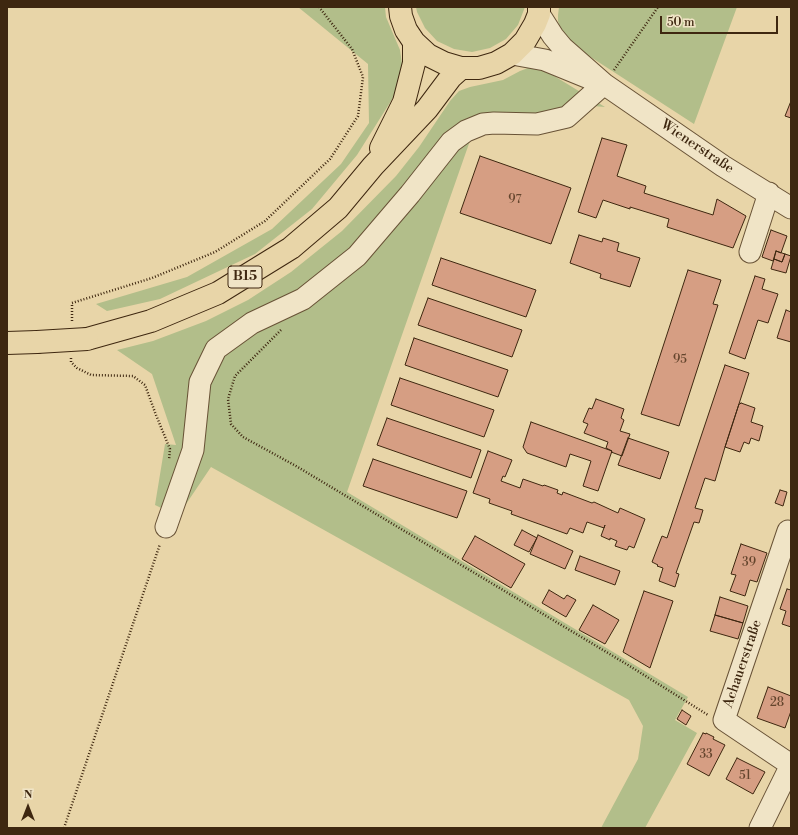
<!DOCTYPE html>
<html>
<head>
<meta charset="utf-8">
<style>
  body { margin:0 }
  #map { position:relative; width:798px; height:835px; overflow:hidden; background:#e8d5a8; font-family:"Libre Bodoni",serif }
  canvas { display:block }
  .frame { position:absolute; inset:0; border:8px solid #3e2710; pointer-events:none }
  .north { position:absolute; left:8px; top:787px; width:40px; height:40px; -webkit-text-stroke:3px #f0e4c6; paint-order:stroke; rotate:0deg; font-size:11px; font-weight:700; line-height:16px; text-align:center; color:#3e2710 }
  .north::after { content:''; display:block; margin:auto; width:14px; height:18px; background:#3e2710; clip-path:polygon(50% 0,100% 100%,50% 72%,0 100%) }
  .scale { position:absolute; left:660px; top:16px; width:118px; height:18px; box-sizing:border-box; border:2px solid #3e2710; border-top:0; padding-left:5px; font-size:12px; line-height:14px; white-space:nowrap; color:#3e2710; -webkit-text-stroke:3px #f0e4c6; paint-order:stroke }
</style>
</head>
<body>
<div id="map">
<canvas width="798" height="835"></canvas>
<div class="frame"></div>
<div class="north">N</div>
<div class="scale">50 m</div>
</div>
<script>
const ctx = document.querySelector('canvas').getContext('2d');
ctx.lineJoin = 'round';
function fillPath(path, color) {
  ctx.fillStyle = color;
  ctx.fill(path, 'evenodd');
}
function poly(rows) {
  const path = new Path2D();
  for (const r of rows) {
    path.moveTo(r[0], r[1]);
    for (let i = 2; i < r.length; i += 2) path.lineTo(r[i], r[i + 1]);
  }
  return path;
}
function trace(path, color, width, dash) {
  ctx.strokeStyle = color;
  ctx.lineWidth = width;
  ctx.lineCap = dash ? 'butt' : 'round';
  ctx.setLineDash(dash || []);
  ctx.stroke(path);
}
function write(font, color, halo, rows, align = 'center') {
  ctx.font = font + ' "Libre Bodoni",serif';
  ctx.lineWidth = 3.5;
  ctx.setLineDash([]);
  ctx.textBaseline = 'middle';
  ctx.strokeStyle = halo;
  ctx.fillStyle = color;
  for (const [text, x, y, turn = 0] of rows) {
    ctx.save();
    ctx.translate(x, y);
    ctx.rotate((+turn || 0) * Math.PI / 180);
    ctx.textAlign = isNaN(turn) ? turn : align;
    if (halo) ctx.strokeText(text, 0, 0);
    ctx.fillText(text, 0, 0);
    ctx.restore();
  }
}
const green = poly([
  [298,7,385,7,386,17,400,50,403,71,396,93,357,155,312,209,255,254,160,299,107,311,96,304,187,277,272,229,341,164,369,123,368,64],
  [416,7,525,7,518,25,506,39,490,48,472,52,454,49,437,41,425,28,417,12],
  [559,7,737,7,694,124,586,54,566,38,560,28,558,21,558,15],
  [528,68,537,68,546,71,605,107,593,106,472,135,347,492,688,697,675,720,697,733,645,828,601,828,638,759,643,726,629,700,211,467,178,516,155,505,165,444,176,445,152,374,117,350,153,341,206,321,248,300,291,272,342,231,396,176,419,147,450,101,459,91,470,87,503,80,520,71]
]);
const building = poly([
  [791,101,791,118,785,116,791,101],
  [602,138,627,145,617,176,646,186,644,193,713,215,717,199,746,216,733,248,667,227,669,219,630,207,630,209,603,200,596,218,578,212,602,138],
  [480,156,571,188,551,244,460,213,480,156],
  [771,230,787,236,781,253,776,251,773,261,762,257,771,230],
  [579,235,602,242,603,238,619,243,617,251,640,258,630,287,600,278,601,274,570,263,579,235],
  [776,251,785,254,782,262,774,259,776,251],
  [785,254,791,256,786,273,771,269,774,259,782,262,785,254],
  [441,258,536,290,526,317,432,285,441,258],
  [688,270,721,280,713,304,718,305,679,426,641,414,688,270],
  [755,276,765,279,762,289,778,294,768,323,758,320,745,359,729,353,755,276],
  [428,298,522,330,512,357,418,325,428,298],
  [786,310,791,312,791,342,777,338,786,310],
  [414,338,508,370,498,397,405,365,414,338],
  [725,365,749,373,725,447,715,481,705,478,695,508,703,510,699,523,694,522,676,573,679,574,675,587,659,581,663,568,657,566,658,565,652,562,662,536,667,538,725,365],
  [400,378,494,410,484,437,391,405,400,378],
  [596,399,624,409,621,418,624,420,620,431,630,434,622,456,611,452,612,451,606,448,608,442,584,433,588,424,583,422,589,408,592,409,596,399],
  [741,403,755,408,751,422,763,426,759,441,751,438,749,444,744,442,740,452,725,447,739,404,740,404,741,403],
  [387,418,481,450,471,478,377,445,387,418],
  [531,422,612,451,598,491,583,486,591,461,570,454,566,467,527,453,523,447,531,422],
  [628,438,669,452,660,479,618,465,628,438],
  [488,451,512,460,505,477,503,476,501,481,520,488,523,479,543,486,544,485,558,490,557,493,562,495,563,492,592,503,594,502,618,513,620,508,645,519,634,548,629,546,627,550,615,546,617,541,610,538,610,540,601,536,605,525,604,528,587,522,583,533,570,528,567,534,511,514,512,511,489,503,490,499,473,493,488,451],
  [373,459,467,491,457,518,363,486,373,459],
  [780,490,787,492,783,506,775,503,780,490],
  [522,530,537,538,529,552,514,545,522,530],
  [538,535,573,551,565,569,530,554,538,535],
  [475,536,525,564,511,588,462,559,475,536],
  [741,544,767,553,757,582,750,580,745,596,730,591,736,575,731,574,741,544],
  [580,556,620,571,615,585,575,570,580,556],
  [787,589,791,590,791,627,782,624,786,611,780,609,787,589],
  [549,590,564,599,567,595,576,600,566,617,542,603,549,590],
  [644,591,673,601,650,668,623,652,644,591],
  [720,597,748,606,743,623,715,615,720,597],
  [593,605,619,620,605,644,579,630,593,605],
  [715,615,743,623,738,639,710,631,715,615],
  [768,687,791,696,791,711,785,728,757,718,768,687],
  [682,710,691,716,686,725,677,719,682,710],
  [703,733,706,734,706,733,714,737,713,739,725,745,709,776,687,764,703,733],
  [737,758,765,772,753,794,726,779,737,758]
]);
const path = poly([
  [614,70,658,7],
  [72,321,72,303,152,278,215,252,265,221,330,159,358,116,363,77,352,49,319,7],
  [281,330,235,376,228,399,231,424,243,437,296,466,628,665,708,715],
  [71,358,71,362,77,368,91,375,133,376,145,385,156,415,170,449,169,460],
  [64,828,160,544]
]);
const minor = poly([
  [539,14,553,36,563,48,604,84,723,166,791,208],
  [512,54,545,60,589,78],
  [750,252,769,193],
  [166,527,193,450,200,382,216,349,252,323,303,299,357,256,410,194,451,142,466,131,483,124,494,123,537,124,567,117,604,84],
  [788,531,724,720,791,765],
  [760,828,791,765]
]);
const major = poly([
  [400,7,401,16,406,30,414,42,428,55,444,63,461,68,479,68,496,63,512,54,525,41,535,24,539,14,539,7],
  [381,148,404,102,414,63,414,42],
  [87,339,151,321,218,293,291,248,338,208,373,166,427,109,451,77,461,68],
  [7,343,37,342]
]);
const majorBridge = poly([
  [37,342,87,339]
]);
const numberNames = [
  ["97",515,200],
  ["95",680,360],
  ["39",749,563],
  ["28",777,703],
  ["33",706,755],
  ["51",745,776]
];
const shields = [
  [245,277,34]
];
const shieldNames = [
  ["B15",245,277]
];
const streetNames = [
  ["Wienerstraße",697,147,34],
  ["Achauerstraße",743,664,-71]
];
fillPath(green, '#b2be8a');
fillPath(building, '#d69e83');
trace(building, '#3e2710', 1);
trace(minor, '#685236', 23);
trace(major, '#3e2710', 24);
trace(path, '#3e2710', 2.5, [1, 2]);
trace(minor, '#f0e4c6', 21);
trace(major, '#e8d5a8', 22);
trace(majorBridge, '#3e2710', 24, []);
trace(majorBridge, '#e8d5a8', 22);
write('12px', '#64452d', null, numberNames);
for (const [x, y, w] of shields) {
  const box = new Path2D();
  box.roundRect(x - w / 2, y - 11, w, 22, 3);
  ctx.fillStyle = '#f0e4c6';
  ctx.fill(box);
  trace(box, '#3e2710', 1);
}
write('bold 13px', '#3e2710', null, shieldNames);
write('14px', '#3e2710', '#f0e4c6', streetNames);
</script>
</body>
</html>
